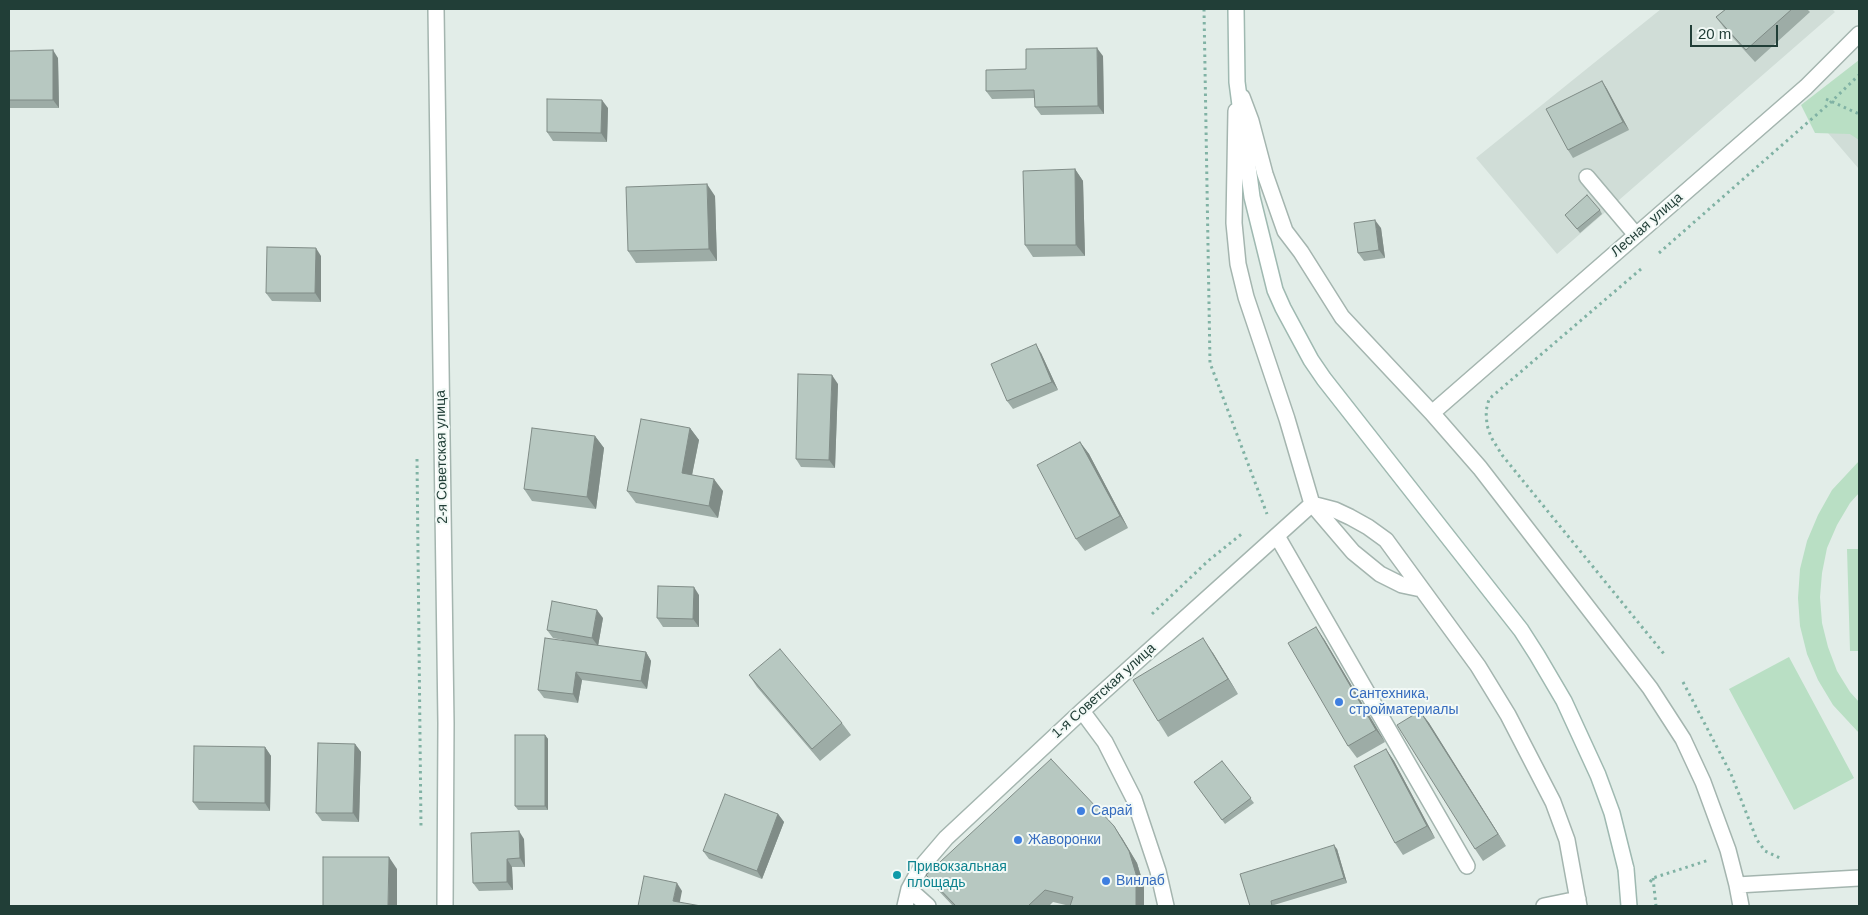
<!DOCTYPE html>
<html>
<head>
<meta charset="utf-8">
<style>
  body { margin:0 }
  #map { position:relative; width:1868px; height:915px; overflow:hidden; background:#e2ede8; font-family:Helvetica,sans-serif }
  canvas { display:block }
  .frame { position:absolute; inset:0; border:10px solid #213e37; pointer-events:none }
  .scale { position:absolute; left:1690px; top:25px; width:88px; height:22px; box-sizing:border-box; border:2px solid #213e37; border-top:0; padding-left:6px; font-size:15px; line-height:18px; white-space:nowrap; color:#213e37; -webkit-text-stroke:4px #f2f9f6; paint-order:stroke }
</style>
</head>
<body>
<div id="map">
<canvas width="1868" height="915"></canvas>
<div class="frame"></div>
<div class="scale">20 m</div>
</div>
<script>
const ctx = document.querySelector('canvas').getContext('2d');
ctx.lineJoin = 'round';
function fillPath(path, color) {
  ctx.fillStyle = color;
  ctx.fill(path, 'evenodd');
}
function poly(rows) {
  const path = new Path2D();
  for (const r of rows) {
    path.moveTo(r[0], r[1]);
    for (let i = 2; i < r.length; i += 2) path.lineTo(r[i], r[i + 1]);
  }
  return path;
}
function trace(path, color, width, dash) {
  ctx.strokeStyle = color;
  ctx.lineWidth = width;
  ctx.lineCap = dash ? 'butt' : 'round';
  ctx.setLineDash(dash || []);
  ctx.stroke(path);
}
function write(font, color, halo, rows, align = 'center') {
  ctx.font = font + ' Helvetica,sans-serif';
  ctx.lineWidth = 4;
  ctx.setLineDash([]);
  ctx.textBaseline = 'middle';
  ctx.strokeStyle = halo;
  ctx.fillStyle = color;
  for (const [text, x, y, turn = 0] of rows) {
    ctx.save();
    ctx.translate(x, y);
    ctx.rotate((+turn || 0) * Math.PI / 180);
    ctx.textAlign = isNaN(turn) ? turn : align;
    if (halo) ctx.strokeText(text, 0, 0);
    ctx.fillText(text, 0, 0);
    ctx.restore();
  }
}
const built = poly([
  [1661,9,1832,9,1835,12,1557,254,1476,158],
  [1859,74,1859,169,1810,112]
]);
const green = poly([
  [1859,60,1859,140,1850,134,1815,133,1801,105],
  [1859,461,1859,493,1850,503,1837,525,1827,548,1822,573,1820,597,1822,623,1828,647,1837,671,1850,692,1859,702,1859,733,1833,705,1818,680,1807,654,1800,626,1798,598,1800,569,1807,541,1818,515,1832,490],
  [1847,549,1859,549,1859,651,1850,651],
  [1789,657,1854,778,1794,810,1729,689]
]);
const path = poly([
  [1204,9,1210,363,1267,514],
  [1826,99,1859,114],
  [1659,253,1831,102,1859,75],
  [1641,269,1489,399,1486,411,1487,425,1491,437,1502,455,1664,654],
  [417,459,421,828],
  [1152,614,1208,561,1244,532],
  [1683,682,1731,774,1757,840,1765,851,1782,859],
  [1653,878,1656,906],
  [1650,882,1653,878,1709,860]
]);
const service = poly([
  [1587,177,1636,235],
  [1277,536,1467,866]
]);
const minor = poly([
  [436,9,446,723,445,906],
  [1242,97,1251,121,1265,174,1285,231,1301,252,1342,317,1432,413,1480,468,1650,688,1683,739,1703,782,1728,850,1737,885,1741,906],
  [1236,111,1234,223,1238,264,1246,297,1287,419,1312,504,1353,552,1380,574,1402,585,1421,589],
  [1432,413,1806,87,1859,34],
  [1312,504,1335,510,1350,517,1368,527,1386,540,1478,666,1508,715,1553,802,1567,840,1579,906],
  [1082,711,1105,742,1134,799,1158,871,1166,906],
  [1737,885,1859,878],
  [909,889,928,906],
  [905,906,909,889,915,878,922,866,946,838,1082,711,1312,504],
  [1544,906,1578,899]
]);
const secondary = poly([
  [1236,9,1237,82,1252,197,1275,290,1283,308,1311,360,1324,379,1521,630,1537,655,1564,701,1598,775,1612,813,1626,869]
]);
const secondaryBridge = poly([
  [1626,869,1629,906]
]);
const wall = poly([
  [1726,9,1807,9,1810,12,1755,62,1725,29,1716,17],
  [9,51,58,58,59,108,9,108],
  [1103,56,1104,114,1041,115,1035,107,1035,98,992,99,986,91,1026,69],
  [1602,81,1607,89,1629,130,1573,158,1568,150],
  [608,108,607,142,553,141,547,132],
  [1075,169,1083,181,1085,256,1033,257,1025,245],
  [715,196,717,261,636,263,628,251],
  [1600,210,1602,214,1580,233,1565,215],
  [1381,228,1385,258,1364,261,1358,253],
  [321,256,321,302,272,301,266,293],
  [1041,353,1058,390,1013,409,1007,401],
  [838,384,835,468,801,467,796,459],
  [690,428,699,440,692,475,723,491,718,518,636,503,627,491],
  [595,436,604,448,596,509,532,501,524,489],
  [1080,442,1089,454,1128,528,1085,551,1076,539],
  [699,595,699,627,663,627,657,618],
  [603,618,598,646,646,652,651,661,647,689,582,680,578,703,544,698,538,690,578,643,553,638,547,630],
  [1324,639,1385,742,1357,758,1348,746],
  [1213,653,1238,694,1168,737,1158,721],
  [749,675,842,723,851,735,820,761,757,687],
  [1420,711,1429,723,1506,846,1483,861,1475,849],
  [545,735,548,739,548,810,518,810,515,806],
  [355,744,361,752,359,822,322,821,316,813],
  [265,747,271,756,270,811,199,810,193,802],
  [1386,749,1394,761,1435,838,1403,855,1395,843],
  [1222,761,1254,803,1225,824,1194,782],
  [778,814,784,822,762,879,709,859,703,851],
  [1122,838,1137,863,1144,886,1070,906,1053,902,1049,906,953,906,935,887,926,875],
  [524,839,525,867,512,867,513,890,479,891,473,883],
  [1337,849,1347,883,1274,905,1250,906]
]);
const shadedWall = poly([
  [1097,48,1103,56,1104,114,1098,106],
  [53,50,58,58,59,108,53,100],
  [1602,81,1607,89,1629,130,1623,122],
  [602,100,608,108,607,142,601,133],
  [1075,169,1083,181,1085,256,1076,245],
  [707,184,715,196,717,261,709,249],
  [1375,220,1381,228,1385,258,1379,250],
  [316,248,321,256,321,302,315,293],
  [1036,344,1041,353,1058,390,1052,382],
  [832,375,838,384,835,468,829,460],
  [690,428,699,440,690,485,682,473],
  [595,436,604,448,596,509,587,497],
  [1080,442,1089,454,1128,528,1120,516],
  [714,479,723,491,718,518,709,506],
  [694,587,699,595,699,627,693,619],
  [597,610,603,618,598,646,592,638],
  [1316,627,1324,639,1385,742,1376,730],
  [1203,638,1213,653,1238,694,1228,679],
  [646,652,651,661,647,689,641,681],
  [576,672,582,680,578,703,573,694],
  [1420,711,1429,723,1506,846,1498,834],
  [545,735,548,739,548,810,545,806],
  [355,744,361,752,359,822,353,813],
  [265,747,271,756,270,811,265,803],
  [1386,749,1394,761,1435,838,1427,826],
  [778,814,784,822,762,879,757,871],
  [1114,826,1122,838,1137,863,1144,886,1144,906,1136,906],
  [519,831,524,839,525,867,520,858],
  [1334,845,1337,849,1347,883,1344,878],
  [389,857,397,869,397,906,388,906],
  [507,859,512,867,513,890,507,882],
  [677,883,682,891,679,906,673,901]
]);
const building = poly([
  [1726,9,1792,9,1746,50,1716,17,1726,9],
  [1097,48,1098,106,1035,107,1034,90,986,91,986,70,1026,69,1026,49,1097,48],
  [53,50,53,100,9,100,9,51,53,50],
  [1602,81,1623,122,1568,150,1546,109,1602,81],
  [547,99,602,100,601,133,547,132,547,99],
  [1075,169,1076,245,1025,245,1023,171,1075,169],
  [707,184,709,249,628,251,626,187,707,184],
  [1587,195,1600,210,1577,229,1565,215,1587,195],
  [1375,220,1379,250,1358,253,1354,223,1375,220],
  [267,247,316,248,315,293,266,293,267,247],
  [1036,344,1052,382,1007,401,991,364,1036,344],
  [798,374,832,375,829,460,796,459,798,374],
  [641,419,690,428,682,473,714,479,709,506,627,491,641,419],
  [532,428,595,436,587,497,524,489,532,428],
  [1080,442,1120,516,1076,539,1037,465,1080,442],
  [658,586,694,587,693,619,657,618,658,586],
  [552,601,597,610,592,638,547,630,552,601],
  [1316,627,1376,730,1348,746,1288,643,1316,627],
  [545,638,646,652,641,681,576,672,573,694,538,690,545,638],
  [1203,638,1228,679,1158,721,1133,680,1203,638],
  [780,649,842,723,812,749,749,675,780,649],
  [1420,711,1498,834,1475,849,1397,725,1420,711],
  [515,735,545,735,545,806,515,806,515,735],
  [318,743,355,744,353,813,316,813,318,743],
  [194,746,265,747,265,803,193,802,194,746],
  [1386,749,1427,826,1395,843,1354,766,1386,749],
  [1051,759,1114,826,1129,851,1136,874,1136,906,1070,906,1073,897,1045,890,1028,906,956,906,926,875,1051,759],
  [1222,761,1251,798,1222,820,1194,782,1222,761],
  [725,794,778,814,757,871,703,851,725,794],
  [519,831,520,858,507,859,507,882,473,883,471,833,519,831],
  [1334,845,1344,878,1271,901,1272,906,1250,906,1240,874,1334,845],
  [323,857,389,857,388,906,323,906,323,857],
  [644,876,677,883,673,901,701,906,638,906,644,876]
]);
const markers = [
  [1339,702,5,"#3f7fe0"],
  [1081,811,5,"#3f7fe0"],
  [1018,840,5,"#3f7fe0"],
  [897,875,5,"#0f9aa8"],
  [1106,881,5,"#3f7fe0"]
];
const streetNames = [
  ["Лесная улица",1647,225,-41],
  ["2-я Советская улица",442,457,-91],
  ["1-я Советская улица",1104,691,-42]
];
const shopNames = [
  ["Сантехника,",1349,694],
  ["стройматериалы",1349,710],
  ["Сарай",1091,811],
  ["Жаворонки",1028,840],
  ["Винлаб",1116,881]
];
const cultureNames = [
  ["Привокзальная",907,867],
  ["площадь",907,883]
];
fillPath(built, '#d0ddd7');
fillPath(green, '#b9dfc4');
trace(service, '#a4b5af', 18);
trace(minor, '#a4b5af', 18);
trace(secondary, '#9fb9b1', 18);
trace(path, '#80b2a4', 3, [2.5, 4]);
trace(service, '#fff', 15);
trace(minor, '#fff', 15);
trace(secondary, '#fff', 15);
trace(secondaryBridge, '#9fb9b1', 18, []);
trace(secondaryBridge, '#fff', 15);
fillPath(wall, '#9daca6');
fillPath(shadedWall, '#808c87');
fillPath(building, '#b7c8c1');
trace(building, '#808c87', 1);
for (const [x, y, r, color] of markers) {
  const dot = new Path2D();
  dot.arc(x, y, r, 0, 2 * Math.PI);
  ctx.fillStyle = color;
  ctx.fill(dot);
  trace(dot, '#f2f9f6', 2);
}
write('14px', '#213e37', '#f2f9f6', streetNames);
write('14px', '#366cbe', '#f2f9f6', shopNames, 'left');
write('14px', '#0d838f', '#f2f9f6', cultureNames, 'left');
</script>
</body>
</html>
